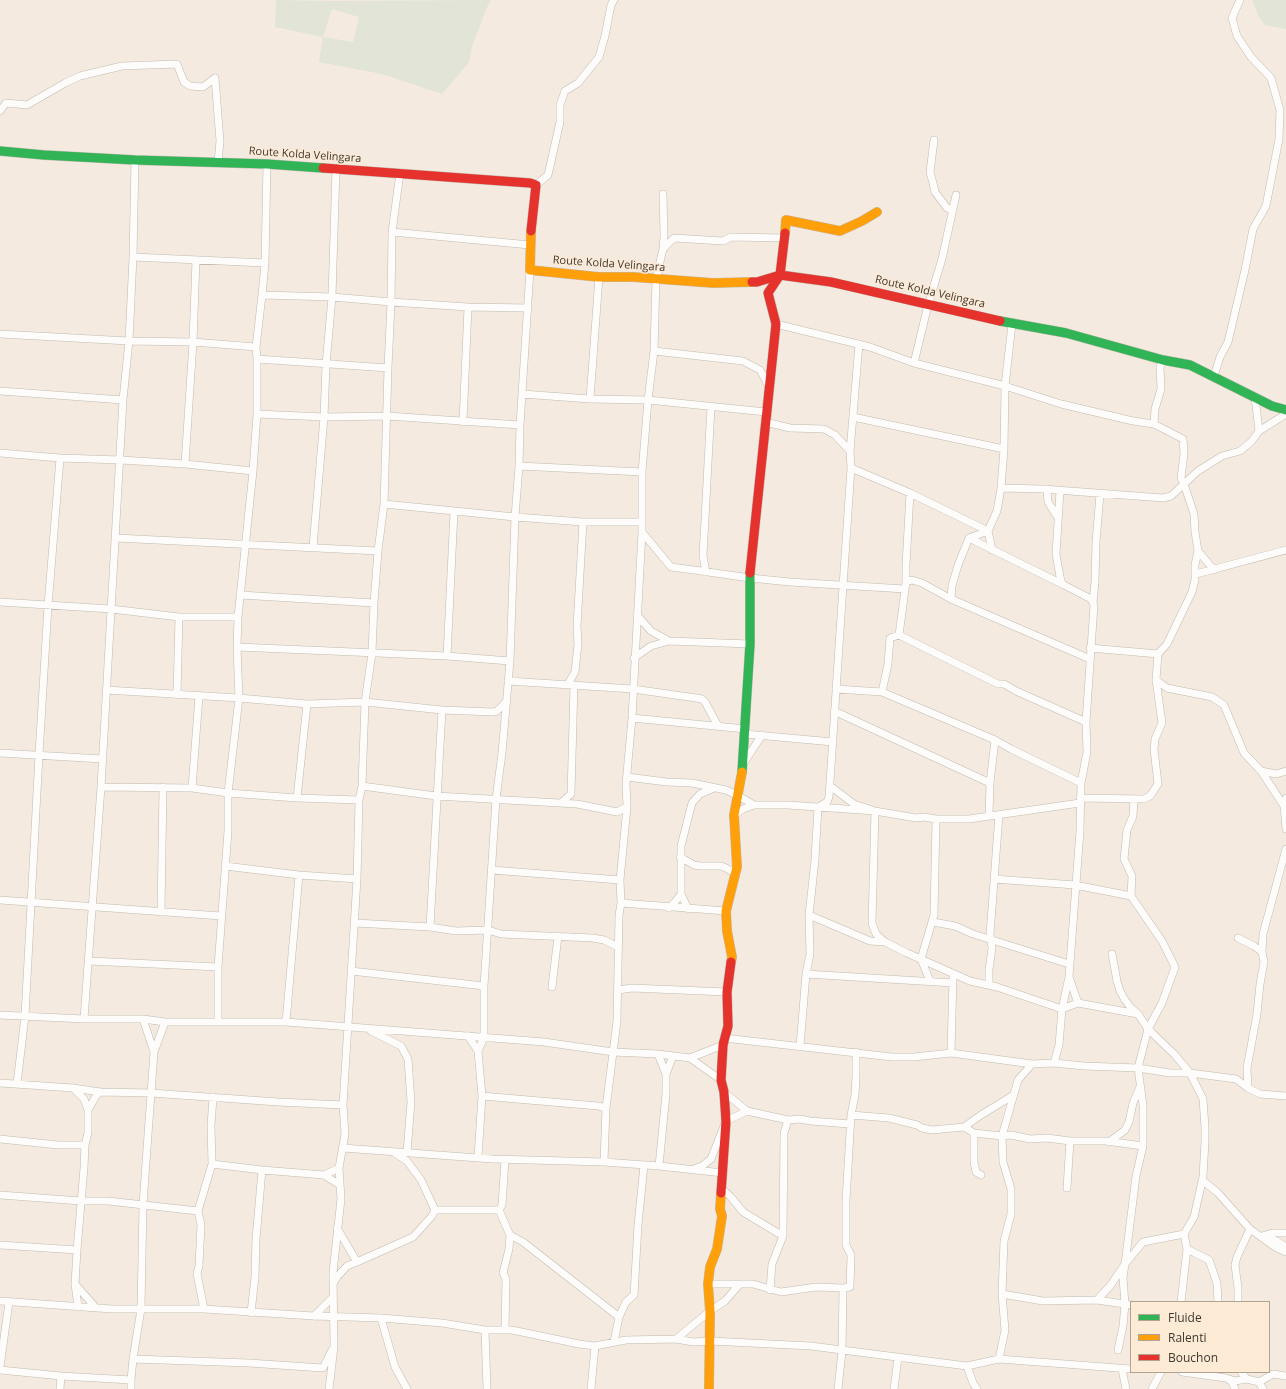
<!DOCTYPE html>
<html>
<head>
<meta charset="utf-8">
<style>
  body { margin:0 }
  #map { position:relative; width:1286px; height:1389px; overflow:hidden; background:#f4eadf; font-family:"Open Sans",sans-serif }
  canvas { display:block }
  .legend { position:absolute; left:1130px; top:1301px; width:140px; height:72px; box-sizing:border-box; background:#fdebd6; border:1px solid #b1a394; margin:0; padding:5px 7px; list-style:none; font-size:12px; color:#3f3830 }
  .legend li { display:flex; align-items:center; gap:8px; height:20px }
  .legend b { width:20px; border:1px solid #b1a394 }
</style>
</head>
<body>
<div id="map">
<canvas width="1286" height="1389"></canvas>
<ul class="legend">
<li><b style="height:5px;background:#30b455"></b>Fluide</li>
<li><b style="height:5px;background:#ff9f0a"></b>Ralenti</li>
<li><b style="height:5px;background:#e5322d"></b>Bouchon</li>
</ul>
</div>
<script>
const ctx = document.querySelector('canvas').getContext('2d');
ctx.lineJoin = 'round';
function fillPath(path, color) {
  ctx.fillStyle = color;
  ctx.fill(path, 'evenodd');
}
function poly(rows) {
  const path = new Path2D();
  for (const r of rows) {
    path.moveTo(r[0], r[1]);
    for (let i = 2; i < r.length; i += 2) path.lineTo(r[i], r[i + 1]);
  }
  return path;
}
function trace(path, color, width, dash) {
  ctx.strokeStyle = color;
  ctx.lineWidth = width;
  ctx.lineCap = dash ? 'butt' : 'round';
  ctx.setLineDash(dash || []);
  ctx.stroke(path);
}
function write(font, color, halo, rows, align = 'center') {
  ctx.font = font + ' "Open Sans",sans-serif';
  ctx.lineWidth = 3;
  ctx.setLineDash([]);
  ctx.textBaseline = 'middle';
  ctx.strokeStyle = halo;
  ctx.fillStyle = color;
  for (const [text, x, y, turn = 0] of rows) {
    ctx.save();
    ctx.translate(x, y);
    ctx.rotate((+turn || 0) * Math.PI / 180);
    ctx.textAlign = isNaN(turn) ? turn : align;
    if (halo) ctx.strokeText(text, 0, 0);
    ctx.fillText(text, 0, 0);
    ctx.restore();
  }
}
const green = poly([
  [276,0,334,1,491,0,488,5,472,46,469,62,442,94,382,74,319,62,323,37,275,27],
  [332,9,359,17,353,42,323,37],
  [1252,0,1286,0,1286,29,1265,25,1260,19]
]);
const street = poly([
  [215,78,220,141,218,162],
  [0,111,6,103,27,105,65,83,80,76,122,66,177,64,184,82,190,86,203,87,215,78],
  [934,140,930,172,933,183,935,192,947,208,953,210],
  [536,185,548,175,560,122,560,105,565,91,578,83,599,57,605,36,611,5,614,0],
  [392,232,530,245],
  [663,249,674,238,723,241,731,237,784,238],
  [133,257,265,263],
  [262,295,332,297,391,302,468,307,528,308],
  [776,324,870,347,914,363,1005,386,1061,404,1133,421,1154,424,1183,439,1184,454,1181,478,1184,484,1171,496,1163,498,1043,489,1001,488],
  [0,334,129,341,193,342,256,347],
  [654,351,743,361,760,370,770,388],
  [257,359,388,368],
  [914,363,928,305,942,259,956,195],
  [1214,376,1220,357,1228,342,1245,270,1253,229,1266,206,1279,139,1280,110,1271,78,1251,57,1237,36,1232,18,1240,0],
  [0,391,123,400],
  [522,394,590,399,648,400,766,412],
  [590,399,599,277],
  [257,414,324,417,387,416,520,425],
  [853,417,1004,449],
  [463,422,468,307],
  [765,422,790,428,824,429,835,435,850,451],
  [1154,424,1155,409,1161,389,1160,367,1163,360],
  [1259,431,1286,414],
  [0,453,60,458,121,460,185,464,253,471],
  [185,464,193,342,196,260],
  [519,466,642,472],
  [851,468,910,493,988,531,992,550],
  [1047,489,1048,502,1057,516],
  [384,504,515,517,583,522,641,522],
  [642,532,671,567,694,570,750,578,790,582,905,589],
  [116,538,378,551],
  [969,538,1062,584],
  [313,547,324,417,326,365,332,297,336,169],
  [1198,551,1214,570],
  [706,572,703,556,711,407],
  [1196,574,1286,550],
  [906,582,912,580,922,583,951,599,1090,659],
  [240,595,374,603],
  [951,599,952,586,958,565,969,538,988,531,997,511,1001,488,1004,449,1005,386,1012,324],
  [0,602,111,609,179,617,238,617],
  [1093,602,1095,582,1096,542,1100,494],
  [637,615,651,631,669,641],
  [899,635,906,582,906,565,910,493],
  [237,647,447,656,510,661],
  [1158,654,1167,644,1192,592,1195,580,1195,565,1198,551,1195,532,1194,514,1184,484,1198,471,1222,456,1240,451,1252,441,1259,431,1255,397],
  [447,656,454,512],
  [634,658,651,646,669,641,750,644],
  [1156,680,1167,688,1212,697,1224,705,1244,753,1261,771,1276,774,1286,771],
  [508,681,633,689,696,698,702,699,705,702,718,726],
  [568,684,575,672,578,644,577,626,583,522],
  [836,689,882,692,888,664,890,638,899,635,998,684,1004,684,1016,691,1086,722],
  [106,690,239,698,307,704,365,702,442,710,493,712,497,711,506,702],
  [882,692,995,740,1011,749,1081,783],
  [177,695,179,617],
  [834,711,990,783],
  [632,718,746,729],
  [745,734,833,742],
  [0,753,102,759],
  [743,764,762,735],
  [1261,771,1284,806],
  [627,777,667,782,692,783,726,790,737,795,754,805],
  [362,786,436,796,577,804,617,812,627,807],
  [830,786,854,804,875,811,872,923,876,934,885,942],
  [101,787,192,788,228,793,297,798,359,800],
  [192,788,199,696],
  [297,798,307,704],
  [1080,798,1144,799,1150,796,1158,784,1154,749,1155,739,1162,723,1156,680,1158,654,1090,648],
  [1286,798,1284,806,1286,829],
  [561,803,571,794,574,685],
  [818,807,827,802,829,797,843,586,851,468,850,451,859,344],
  [734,815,743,809,754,805,788,805,875,811,916,818,924,817,936,819,969,819,1080,803],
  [989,816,990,783,995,740],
  [680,857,694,865,700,866,721,866,726,868,736,874],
  [225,866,299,875,357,879],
  [492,870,620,880],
  [994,879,1075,885,1131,896,1132,876,1124,859,1127,830,1133,816,1134,799],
  [0,900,221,916],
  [621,903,726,911],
  [669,908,675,902,681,894],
  [688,909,681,894,681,846,692,803,700,794,714,788],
  [161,912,163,787],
  [809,915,870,941,885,942,907,953,970,981,997,987,1062,1009,1078,1003,1138,1014],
  [933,922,955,926,973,934,1069,964],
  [355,923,430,927,456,931,488,930,501,934,593,938,604,940,618,947],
  [430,927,442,710],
  [1238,938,1254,946,1262,952],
  [1112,954,1117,981,1120,991,1125,1000,1131,1008,1138,1014,1148,1029,1175,1055,1190,1073,1236,1079,1248,1088,1260,1094,1286,1096],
  [89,961,218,967],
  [351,971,484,986],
  [806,974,953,983],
  [1069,977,1078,1003],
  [930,981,921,959,934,915,936,819],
  [989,985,989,970,992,948,990,934,999,815],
  [552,987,558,936],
  [618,990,632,988,727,992],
  [0,1015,84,1019,143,1019,165,1022,286,1022,544,1042,613,1052,658,1054,690,1058,723,1045],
  [84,1019,101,787,123,400,129,341,133,257,135,160],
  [143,1019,154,1052],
  [218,1021,218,967,228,831,228,793,239,698,237,647,238,617,253,471,257,414,257,359,256,347,262,295,265,263,267,164],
  [286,1022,299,875],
  [371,1031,401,1046,408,1059,411,1102,407,1152],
  [468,1036,478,1051,482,1096,478,1157],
  [724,1038,892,1057,914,1057,951,1053,1032,1064,1054,1063,1084,1066,1138,1068,1170,1073,1190,1073,1203,1099,1205,1127,1205,1141,1203,1177,1194,1217,1184,1234,1187,1249,1209,1260,1217,1283,1218,1302],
  [800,1046,806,974,810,954,809,915,815,860,818,807],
  [478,1051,484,1037,484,986,496,799,502,753,510,661,515,517,519,466,520,425,530,270],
  [951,1053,953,978],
  [658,1054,666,1074],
  [690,1058,721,1080],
  [1054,1063,1059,1045,1062,1009,1069,977,1080,831,1081,783,1087,752,1086,722,1094,605,1091,599,1062,584,1060,577,1056,554,1060,491],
  [0,1083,73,1088,100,1092,151,1093,278,1102,343,1105],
  [17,1084,25,1016,39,755,48,606,60,458],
  [73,1088,84,1099,88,1110,88,1133,85,1145,84,1168,77,1250,75,1284,78,1307],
  [1248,1088,1247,1068,1257,1014,1260,984,1264,962,1262,952,1263,934,1286,849],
  [724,1092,747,1111],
  [482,1096,598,1106,606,1108],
  [88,1110,96,1096,100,1092],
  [851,1115,889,1118,917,1125,922,1128,932,1130,964,1127,974,1133,1002,1136,1011,1135,1030,1139,1047,1138,1070,1141,1106,1141,1143,1146,1143,1105,1138,1068,1148,1029,1162,1003,1175,967,1162,941,1131,896],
  [964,1127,981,1115,1012,1096],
  [974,1133,974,1162,976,1172,981,1175],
  [0,1139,58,1145,85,1145],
  [1109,1142,1125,1130,1129,1122,1133,1103,1140,1087],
  [343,1148,492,1159,604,1162,659,1166,723,1173],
  [393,1152,407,1161,421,1180,435,1210],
  [604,1162,606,1108,617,1021,619,915,621,903,620,880,627,807,626,784,632,718,642,532,642,472,648,400,654,351,656,279,663,249,664,236,663,194],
  [212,1164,262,1170,324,1175,339,1168],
  [659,1166,666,1094,666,1074,673,1056],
  [694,1169,702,1166,711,1159,726,1121,747,1111,788,1120,800,1119,810,1121,850,1124],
  [324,1175,340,1185],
  [1202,1180,1218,1193,1250,1229,1275,1247,1286,1252],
  [721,1188,731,1197,743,1212,783,1236],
  [1067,1188,1070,1141],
  [0,1195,81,1201,108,1201,198,1211],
  [337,1228,357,1262,413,1237,432,1216,435,1210,499,1210],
  [1286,1233,1272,1233,1262,1236,1277,1241,1286,1247],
  [510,1235,523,1242,619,1317,614,1342],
  [0,1245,77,1250],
  [75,1284,96,1308],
  [333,1284,337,1277,347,1266,357,1262],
  [708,1284,753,1284,781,1292,816,1287,843,1288,850,1287,851,1255,846,1245,846,1201,851,1115,855,1095,856,1075,856,1052],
  [770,1290,772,1264,783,1236,784,1133,788,1120],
  [1002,1294,1043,1301,1097,1300,1131,1305],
  [1097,1300,1110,1286,1125,1264,1136,1176,1143,1146],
  [0,1301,112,1309,204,1309,314,1316,381,1318,442,1323,485,1330,512,1330,579,1344,595,1346,591,1389],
  [1181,1302,1187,1249],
  [1238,1302,1238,1288,1235,1265,1237,1257,1250,1229],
  [204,1309,197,1274,199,1266,201,1225,198,1211,212,1164,211,1126,213,1097],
  [251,1313,255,1277,256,1239,262,1170],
  [314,1316,332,1298],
  [619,1317,626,1302,634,1295,638,1225,644,1165],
  [381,1318,395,1367,407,1389],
  [485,1330,487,1389],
  [505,1330,506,1279,503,1273,509,1249,510,1235,499,1210,502,1205,505,1160],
  [676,1339,710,1311,725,1301,739,1285],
  [595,1346,626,1340,676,1339,693,1342,710,1341,811,1346,967,1366,999,1359,1131,1369],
  [1118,1350,1123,1326,1125,1304,1123,1278,1125,1264,1143,1242,1184,1234],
  [133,1359,249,1363,323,1368,332,1350],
  [999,1359,1005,1330,1002,1294,1004,1241,1011,1214,1011,1189,1003,1162,1002,1136,1018,1080,1032,1064],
  [967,1366,973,1383,977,1389],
  [0,1367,9,1302],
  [1122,1369,1126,1389],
  [0,1370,61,1376,131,1380],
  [1182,1372,1226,1378,1235,1381,1247,1379],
  [1241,1372,1247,1379,1259,1382,1263,1389],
  [1228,1379,1232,1382,1235,1389],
  [1259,1382,1273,1374,1286,1376],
  [60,1389,61,1376],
  [131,1389,131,1380,133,1359,141,1309,143,1204,154,1052,165,1022],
  [329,1389,334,1347,333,1272,341,1199,339,1168,345,1134,343,1105,357,879,359,800,362,786,365,702,372,653,374,603,378,551,384,504,388,368,391,302,392,232,400,173],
  [838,1389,842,1351,843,1288],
  [894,1389,898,1358],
  [1152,1389,1161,1372]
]);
const fast = poly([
  [0,151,44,155,135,160,267,164,323,168],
  [1000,321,1066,333,1163,360,1190,365,1272,406,1286,410],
  [742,772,750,644,750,573]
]);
const slow = poly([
  [531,231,530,270,599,277,633,277,713,283,752,282],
  [785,233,786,220,840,231,862,221,877,212],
  [731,962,732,957,727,931,726,911,737,867,734,815,742,772],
  [709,1389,710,1311,708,1284,710,1267,717,1249,722,1216,720,1209,721,1193]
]);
const jam = poly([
  [323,168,530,183,536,185,531,231],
  [752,282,757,282,780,275,831,282,1000,321],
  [750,573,776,324,768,293,780,275,785,233],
  [721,1193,726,1121,724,1092,721,1080,723,1045,728,1026,727,992,731,962]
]);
const streetNames = [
  ["Route Kolda Velingara",305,155,4],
  ["Route Kolda Velingara",609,264,4],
  ["Route Kolda Velingara",930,292,13]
];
fillPath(green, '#e1e4d7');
trace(street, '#c1bab1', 8);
trace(fast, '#c1bab1', 10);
trace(slow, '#c1bab1', 10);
trace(jam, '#c1bab1', 10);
trace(street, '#fdfcfa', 7);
trace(fast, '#30b455', 9);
trace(slow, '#ff9f0a', 9);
trace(jam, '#e5322d', 9);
write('11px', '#3f3830', '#fdebd6', streetNames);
</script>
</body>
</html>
